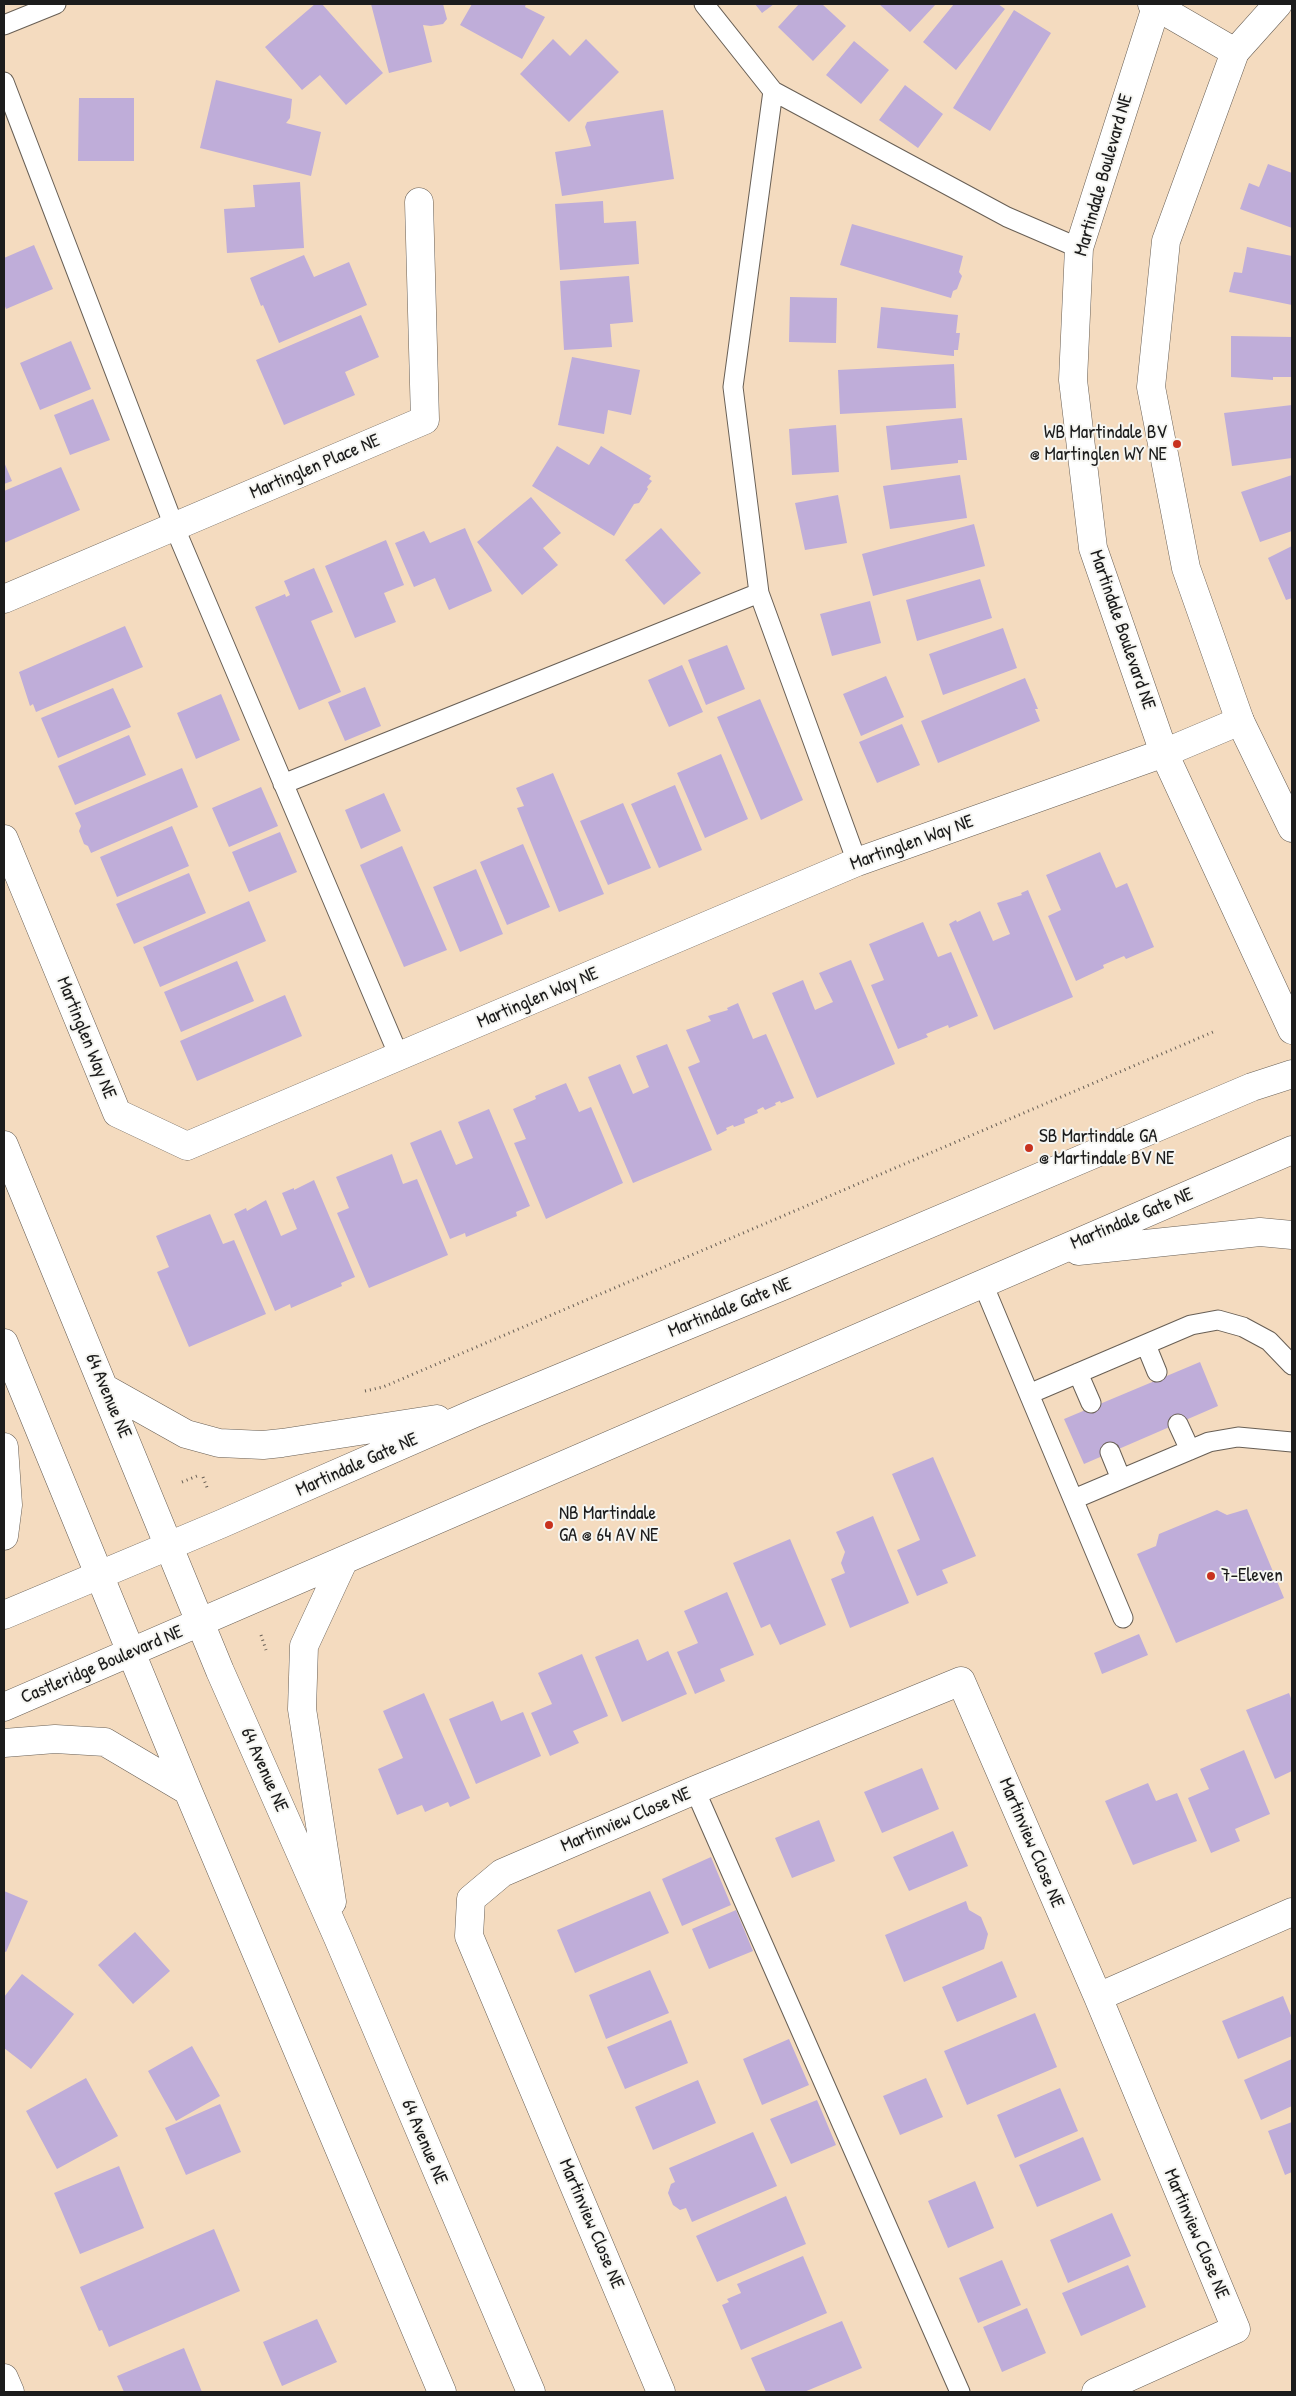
<!DOCTYPE html>
<html>
<head>
<meta charset="utf-8">
<style>
  body { margin:0 }
  #map { position:relative; width:1296px; height:2396px; overflow:hidden; background:#f4dbbf; font-family:"Patrick Hand",sans-serif }
  canvas { display:block }
  .frame { position:absolute; inset:0; border:5px solid #1c1c1c; pointer-events:none }
</style>
</head>
<body>
<div id="map">
<canvas width="1296" height="2396"></canvas>
<div class="frame"></div>
</div>
<script>
const ctx = document.querySelector('canvas').getContext('2d');
ctx.lineJoin = 'round';
function fillPath(path, color) {
  ctx.fillStyle = color;
  ctx.fill(path, 'evenodd');
}
function poly(rows) {
  const path = new Path2D();
  for (const r of rows) {
    path.moveTo(r[0], r[1]);
    for (let i = 2; i < r.length; i += 2) path.lineTo(r[i], r[i + 1]);
  }
  return path;
}
function trace(path, color, width, dash) {
  ctx.strokeStyle = color;
  ctx.lineWidth = width;
  ctx.lineCap = dash ? 'butt' : 'round';
  ctx.setLineDash(dash || []);
  ctx.stroke(path);
}
function write(font, color, halo, rows, align = 'center') {
  ctx.font = font + ' "Patrick Hand",sans-serif';
  ctx.lineWidth = 4;
  ctx.setLineDash([]);
  ctx.textBaseline = 'middle';
  ctx.strokeStyle = halo;
  ctx.fillStyle = color;
  for (const [text, x, y, turn = 0] of rows) {
    ctx.save();
    ctx.translate(x, y);
    ctx.rotate((+turn || 0) * Math.PI / 180);
    ctx.textAlign = isNaN(turn) ? turn : align;
    if (halo) ctx.strokeText(text, 0, 0);
    ctx.fillText(text, 0, 0);
    ctx.restore();
  }
}
const building = poly([
  [315,4,322,4,383,73,346,105,320,75,302,90,265,47],
  [371,4,443,4,447,19,443,24,431,26,423,25,432,62,389,73],
  [472,4,526,4,525,7,545,17,522,59,460,25],
  [755,4,774,4,762,13],
  [799,4,822,4,846,26,813,61,778,27],
  [879,4,936,4,910,32],
  [954,4,998,4,1005,9,956,70,923,42],
  [1014,10,1051,33,990,131,953,108],
  [553,39,570,56,586,39,619,72,569,122,520,74],
  [854,41,889,70,861,104,826,75],
  [216,80,292,99,290,118,286,123,321,132,311,176,200,148],
  [905,85,943,114,918,148,879,120],
  [79,98,134,98,134,161,78,161],
  [663,110,674,179,562,196,555,152,591,146,585,127,587,122],
  [1268,164,1292,173,1292,228,1240,209,1249,183,1259,187],
  [300,182,304,248,227,253,224,209,255,207,253,185],
  [603,201,604,223,636,221,639,264,560,270,555,204],
  [852,224,963,256,959,272,962,276,957,289,953,291,951,298,840,265],
  [34,245,53,289,6,309,4,304,4,258],
  [1247,247,1292,256,1292,305,1229,292,1234,272,1242,273],
  [304,255,314,277,349,262,367,305,279,343,263,305,261,306,250,278],
  [629,276,633,322,610,324,612,347,564,350,560,281],
  [790,297,837,298,836,343,789,342],
  [881,307,958,315,956,333,960,333,958,350,954,350,954,356,877,348],
  [361,315,379,357,345,372,355,395,284,425,256,360],
  [1231,336,1292,337,1292,377,1273,377,1273,380,1231,377],
  [71,341,91,389,40,410,20,363],
  [572,357,640,370,631,415,608,410,604,434,558,425],
  [954,364,956,408,840,414,838,370],
  [93,399,110,440,70,455,54,415],
  [1292,405,1292,458,1232,466,1224,413],
  [962,418,967,460,958,460,958,463,891,470,886,426],
  [836,425,839,472,792,475,789,429],
  [557,446,589,465,601,446,651,476,649,479,652,481,647,487,648,489,639,503,634,504,614,536,532,486],
  [4,462,12,481,4,484],
  [61,467,80,510,4,543,4,491],
  [960,475,967,518,890,529,883,486],
  [1292,475,1292,531,1260,542,1241,492],
  [838,495,847,543,805,550,795,503],
  [531,497,561,533,543,548,558,565,522,595,477,542],
  [974,524,985,566,873,596,862,554],
  [465,528,492,591,449,610,435,578,414,587,395,543,424,531,430,543],
  [661,528,701,573,664,605,625,560],
  [386,540,404,585,384,593,396,622,355,638,325,566],
  [1292,546,1292,598,1286,600,1268,558],
  [314,568,333,612,311,621,341,692,299,710,255,607,285,594,286,597,290,595,284,581],
  [980,579,992,618,917,641,906,600],
  [870,601,881,643,832,656,820,614],
  [125,626,143,667,36,712,33,704,30,706,19,672],
  [1003,628,1017,668,943,695,929,654],
  [727,645,745,689,706,705,688,660],
  [682,665,703,712,669,727,648,680],
  [886,676,904,717,861,736,843,694],
  [1025,678,1038,709,1035,709,1040,721,938,763,921,721],
  [365,687,381,726,345,741,328,702],
  [113,688,131,727,58,758,41,718],
  [221,694,240,740,196,759,177,713],
  [760,699,803,800,761,820,717,717],
  [902,724,920,765,877,783,859,742],
  [129,735,146,775,75,805,58,766],
  [721,754,748,819,705,838,677,773],
  [182,768,198,807,91,853,88,846,84,844,79,831,81,826,75,813],
  [553,773,604,894,559,912,517,808,524,806,516,788],
  [675,785,702,850,659,868,631,804],
  [261,787,278,826,229,847,212,808],
  [384,793,401,831,361,849,345,810],
  [623,803,651,868,608,885,580,821],
  [172,826,189,866,117,897,100,857],
  [280,832,297,872,249,892,232,852],
  [523,844,550,907,507,925,480,862],
  [402,846,447,950,404,967,360,865],
  [1100,852,1116,888,1127,883,1154,947,1126,959,1124,956,1103,965,1104,968,1076,981,1048,916,1061,910,1046,875],
  [476,869,503,934,460,952,433,887],
  [189,873,206,913,134,944,116,904],
  [1028,890,1073,997,994,1030,949,924,956,920,957,922,980,911,993,941,1010,934,997,903,1022,895,1021,893],
  [249,901,266,941,160,987,143,947],
  [923,922,938,957,951,952,978,1016,949,1028,948,1025,926,1034,928,1037,898,1049,871,985,884,980,869,944],
  [851,960,895,1064,817,1098,772,993,803,980,815,1010,833,1002,819,973],
  [237,961,254,1001,181,1032,164,992],
  [285,995,302,1036,197,1081,180,1041],
  [738,1003,753,1039,766,1034,794,1098,781,1103,780,1101,775,1103,776,1105,765,1110,763,1107,757,1110,758,1113,744,1119,745,1123,734,1127,733,1125,726,1128,727,1130,717,1135,688,1067,700,1062,686,1030,711,1021,708,1016,728,1010,727,1008],
  [667,1044,712,1150,633,1183,588,1077,620,1064,633,1094,649,1087,636,1056],
  [566,1083,579,1112,591,1107,623,1183,546,1219,514,1143,526,1139,513,1109,536,1099,535,1096],
  [489,1109,530,1206,516,1212,517,1216,466,1237,465,1233,450,1239,410,1143,441,1130,456,1165,473,1158,458,1122],
  [392,1154,403,1184,417,1179,448,1255,369,1288,337,1213,349,1208,336,1177],
  [314,1180,355,1277,341,1283,342,1286,291,1308,290,1304,275,1311,234,1214,246,1208,247,1211,266,1200,281,1236,297,1229,282,1193,294,1188,294,1190],
  [210,1214,223,1244,234,1240,266,1314,189,1347,157,1272,169,1267,156,1236],
  [1200,1362,1218,1406,1084,1464,1064,1419],
  [933,1457,976,1556,942,1570,948,1583,917,1596,897,1550,920,1540,892,1474],
  [1247,1509,1284,1598,1176,1643,1137,1554,1156,1546,1159,1534,1217,1510,1227,1515],
  [873,1516,909,1603,850,1628,831,1579,845,1573,841,1563,845,1552,836,1532],
  [790,1539,826,1625,780,1645,770,1624,761,1628,733,1563],
  [727,1592,754,1655,720,1669,725,1681,695,1694,677,1652,698,1643,684,1611],
  [1139,1634,1148,1655,1102,1674,1094,1653],
  [638,1639,647,1661,668,1651,687,1694,622,1722,595,1657],
  [582,1654,608,1716,573,1731,579,1743,550,1756,531,1713,552,1704,538,1673],
  [424,1693,470,1798,450,1807,448,1802,425,1812,422,1805,397,1815,378,1769,403,1758,383,1711],
  [1289,1693,1292,1701,1292,1771,1275,1779,1246,1710],
  [493,1701,501,1721,523,1712,541,1756,476,1784,449,1719],
  [1244,1750,1270,1814,1235,1829,1240,1841,1211,1853,1188,1798,1209,1789,1200,1769],
  [922,1768,939,1809,882,1833,864,1792],
  [1148,1783,1156,1801,1177,1793,1197,1841,1133,1865,1105,1801],
  [819,1820,835,1861,792,1878,775,1838],
  [953,1831,968,1866,909,1891,893,1857],
  [711,1857,731,1905,682,1926,662,1879],
  [4,1891,28,1901,6,1952,4,1951],
  [650,1891,669,1933,575,1973,557,1930],
  [966,1901,969,1910,981,1917,988,1934,984,1949,904,1982,885,1935],
  [736,1910,753,1951,709,1969,692,1929],
  [135,1932,170,1971,133,2004,98,1965],
  [1002,1961,1017,1997,957,2022,942,1987],
  [650,1970,669,2013,606,2039,589,1995],
  [22,1974,74,2014,31,2069,4,2048,4,1997],
  [1283,1996,1292,2018,1292,2036,1238,2059,1222,2021],
  [1035,2013,1057,2067,967,2105,944,2051],
  [671,2020,688,2063,625,2089,607,2047],
  [789,2039,809,2085,762,2105,743,2059],
  [192,2046,220,2096,176,2121,148,2071],
  [1292,2059,1292,2106,1261,2120,1244,2080],
  [86,2078,118,2136,57,2169,26,2111],
  [926,2078,943,2117,900,2135,883,2096],
  [698,2080,716,2123,653,2150,635,2107],
  [1060,2088,1078,2131,1015,2158,997,2115],
  [817,2100,836,2145,791,2164,770,2119],
  [220,2104,241,2152,186,2175,165,2128],
  [1292,2122,1292,2172,1285,2175,1268,2131],
  [753,2132,777,2186,692,2222,686,2208,680,2210,673,2205,668,2193,671,2184,675,2182,669,2168],
  [1083,2137,1101,2180,1037,2207,1019,2165],
  [119,2166,144,2228,80,2254,54,2193],
  [975,2181,994,2228,948,2248,928,2201],
  [786,2196,806,2244,717,2282,696,2236],
  [1112,2213,1131,2256,1068,2283,1050,2240],
  [214,2229,240,2291,109,2347,102,2330,99,2331,80,2287],
  [803,2256,827,2313,741,2350,722,2305,729,2302,727,2299,741,2293,737,2284],
  [1002,2260,1021,2305,978,2323,959,2278],
  [1128,2265,1146,2307,1081,2336,1062,2293],
  [1027,2308,1046,2353,1002,2372,983,2327],
  [317,2319,337,2362,282,2386,263,2342],
  [842,2321,862,2368,804,2392,766,2392,751,2358],
  [184,2348,202,2392,124,2392,117,2376]
]);
const path = poly([
  [365,1391,383,1387,1213,1032],
  [203,1477,208,1490],
  [182,1482,197,1476],
  [261,1635,266,1650]
]);
const lane = poly([
  [704,4,773,91,733,387,759,593,857,862],
  [4,25,56,4],
  [4,82,174,526,399,1056],
  [773,91,1007,217,1079,248],
  [283,784,759,593],
  [983,1284,1029,1394,1191,1325,1218,1320,1243,1327,1269,1341,1292,1365],
  [1146,1345,1157,1372],
  [1078,1373,1091,1403],
  [1029,1394,1123,1618],
  [1178,1424,1190,1450],
  [1110,1452,1121,1479],
  [1074,1499,1209,1442,1238,1437,1292,1442],
  [695,1790,960,2392]
]);
const street = poly([
  [1152,4,1235,52],
  [4,599,425,420,419,202],
  [4,839,117,1113,187,1146,857,862,1164,753,1240,721],
  [1098,1997,1292,1912],
  [4,2378,10,2392],
  [661,2392,469,1936,471,1899,502,1873,695,1790,961,1681,1098,1997,1236,2329,1096,2392]
]);
const secondary = poly([
  [1159,4,1156,7,1079,248,1073,380,1093,548,1164,753,1292,1030],
  [1278,4,1235,52,1166,241,1151,387,1186,568,1240,721,1292,828],
  [4,1145,220,1671,338,1938,531,2392],
  [1078,1251,1260,1232,1292,1235],
  [4,1343,188,1791,442,2392],
  [104,1388,186,1434,219,1443,263,1445,282,1443,437,1419],
  [4,1447,8,1505,4,1536],
  [4,1615,221,1524,475,1413,785,1285,1252,1087,1292,1074],
  [4,1707,1292,1150],
  [4,1743,55,1739,105,1742,188,1791],
  [332,1902,302,1709,304,1646,343,1562]
]);
const markers = [
  [1177,444,5,"#c8321e"],
  [1029,1148,5,"#c8321e"],
  [549,1525,5,"#c8321e"],
  [1211,1576,5,"#c8321e"]
];
const streetNames = [
  ["Martindale Boulevard NE",1104,175,-74],
  ["Martinglen Place NE",315,467,-23],
  ["Martindale Boulevard NE",1122,630,71],
  ["Martinglen Way NE",912,843,-20],
  ["Martinglen Way NE",538,998,-23],
  ["Martinglen Way NE",86,1038,68],
  ["Martindale Gate NE",1132,1219,-23],
  ["Martindale Gate NE",730,1308,-22],
  ["64 Avenue NE",108,1396,67],
  ["Martindale Gate NE",357,1465,-24],
  ["Castleridge Boulevard NE",102,1665,-23],
  ["64 Avenue NE",264,1770,66],
  ["Martinview Close NE",626,1820,-23],
  ["Martinview Close NE",1031,1843,67],
  ["64 Avenue NE",424,2142,67],
  ["Martinview Close NE",591,2224,67],
  ["Martinview Close NE",1196,2234,67]
];
const poiNames = [
  ["WB Martindale BV",1167,433,"right"],
  ["@ Martinglen WY NE",1167,455,"right"],
  ["SB Martindale GA",1039,1137],
  ["@ Martindale BV NE",1039,1159],
  ["NB Martindale",559,1514],
  ["GA @ 64 AV NE",559,1536],
  ["7-Eleven",1221,1576]
];
fillPath(building, '#bfadd9');
trace(lane, '#685f55', 21);
trace(street, '#685f55', 29);
trace(secondary, '#685f55', 29);
trace(path, '#685f55', 3, [1, 4]);
trace(lane, '#fff', 19);
trace(street, '#fff', 28);
trace(secondary, '#fff', 28);
for (const [x, y, r, color] of markers) {
  const dot = new Path2D();
  dot.arc(x, y, r, 0, 2 * Math.PI);
  ctx.fillStyle = color;
  ctx.fill(dot);
  trace(dot, '#f6f6f2', 2);
}
write('19px', '#1c1c1c', '#f6f6f2', streetNames);
write('19px', '#1c1c1c', '#f6f6f2', poiNames, 'left');
</script>
</body>
</html>
